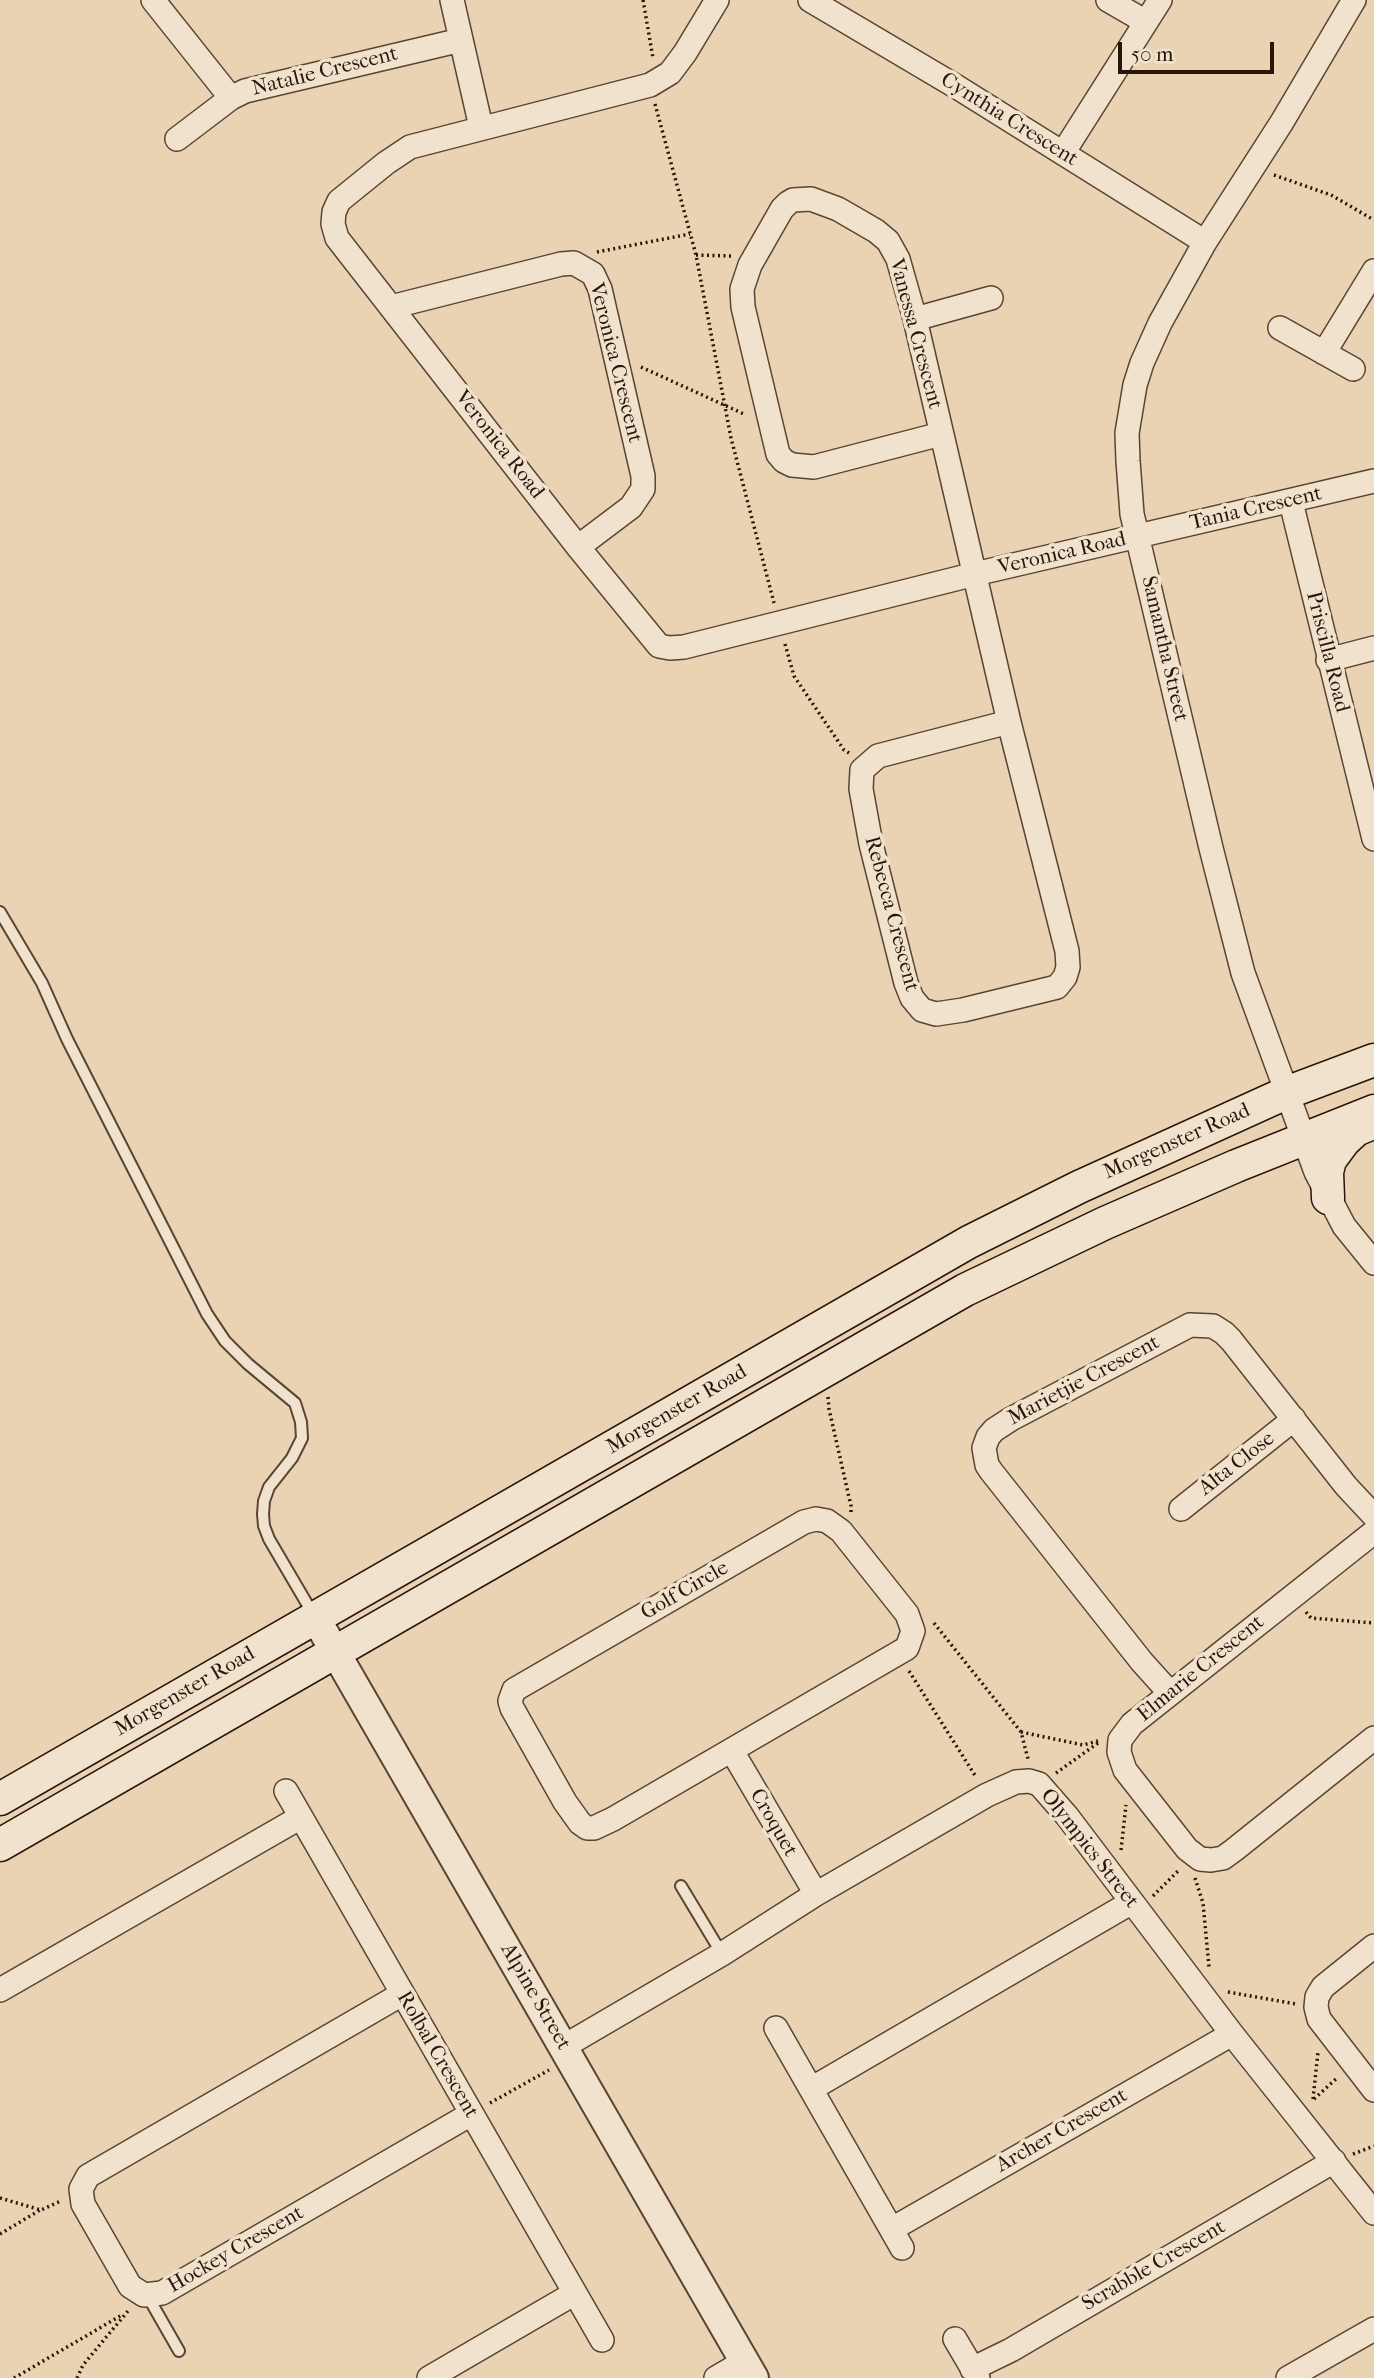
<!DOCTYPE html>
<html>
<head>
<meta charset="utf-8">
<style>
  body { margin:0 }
  #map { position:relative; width:1374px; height:2378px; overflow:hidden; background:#ead3b2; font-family:"IM FELL French Canon",serif }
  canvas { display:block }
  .scale { position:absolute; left:1118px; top:42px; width:156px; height:32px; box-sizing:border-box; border:4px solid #2a150a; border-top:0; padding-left:9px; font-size:21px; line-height:24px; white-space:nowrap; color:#2a150a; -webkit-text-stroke:5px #f1e2cd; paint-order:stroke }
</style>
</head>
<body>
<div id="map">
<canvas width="1374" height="2378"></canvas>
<div class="scale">50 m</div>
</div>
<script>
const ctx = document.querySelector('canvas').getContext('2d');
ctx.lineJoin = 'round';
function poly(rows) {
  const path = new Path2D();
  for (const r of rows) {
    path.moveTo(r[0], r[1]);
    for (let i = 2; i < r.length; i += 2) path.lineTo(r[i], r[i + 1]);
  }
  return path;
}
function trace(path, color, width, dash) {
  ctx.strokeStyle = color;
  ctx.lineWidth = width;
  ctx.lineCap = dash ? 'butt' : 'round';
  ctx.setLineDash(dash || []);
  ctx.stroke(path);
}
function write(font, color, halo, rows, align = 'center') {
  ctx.font = font + ' "IM FELL French Canon",serif';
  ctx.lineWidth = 7;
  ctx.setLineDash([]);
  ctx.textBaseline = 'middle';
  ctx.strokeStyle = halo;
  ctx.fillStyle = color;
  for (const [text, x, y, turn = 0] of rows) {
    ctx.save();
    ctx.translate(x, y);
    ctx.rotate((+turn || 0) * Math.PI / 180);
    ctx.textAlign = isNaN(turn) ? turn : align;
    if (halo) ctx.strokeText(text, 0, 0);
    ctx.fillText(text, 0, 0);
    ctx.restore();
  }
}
const path = poly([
  [643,0,653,58],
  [655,104,696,255,731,438,774,603],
  [1274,175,1331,195,1374,220],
  [597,252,690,234],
  [696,255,733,256],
  [641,367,746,415],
  [785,644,794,676,844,750,849,753],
  [828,1397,829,1409,851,1506,851,1512],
  [1306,1612,1311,1618,1374,1623],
  [934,1623,1021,1732,1028,1759],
  [909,1671,976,1777],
  [1021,1732,1083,1745,1098,1741],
  [1056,1773,1098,1743],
  [1121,1850,1126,1805],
  [1195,1878,1203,1903,1209,1967],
  [1153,1896,1180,1869],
  [1228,1992,1296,2004],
  [1313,2099,1318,2052],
  [1314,2099,1337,2078],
  [490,2103,549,2070],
  [1353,2154,1374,2146],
  [0,2198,41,2210,61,2201],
  [0,2234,40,2210],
  [14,2378,122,2315],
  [77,2378,83,2365,128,2311]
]);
const service = poly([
  [0,912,42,983,67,1039,207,1314,225,1341,248,1364,295,1403,301,1422,302,1438,292,1458,269,1487,264,1501,263,1514,264,1526,269,1539,313,1614],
  [681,1886,722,1954],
  [147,2295,179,2351]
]);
const minor = poly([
  [153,0,231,98,245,91,461,40],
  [452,0,481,127],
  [717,0,685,53,670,73,650,85,410,147,386,163,339,201,334,212,333,224,337,238,578,547,659,646,670,648,684,647,975,574,1374,481],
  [810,0,957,87,1205,242],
  [1108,0,1146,22],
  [1354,0,1282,122,1205,242,1160,323,1142,363,1135,385,1127,433,1128,461,1132,514,1211,848,1243,973,1316,1172,1344,1226,1374,1263],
  [177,139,231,98],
  [1063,153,1160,0],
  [391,307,561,264,574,263,593,274,600,289,643,476,643,489,631,507,578,547],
  [915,319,991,298],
  [1280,328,1353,369],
  [1324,353,1374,271],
  [941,434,814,467,792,465,784,461,778,454,743,307,742,289,750,265,782,209,788,203,793,200,811,199,838,209,876,231,888,241,898,259,915,319,1009,722,1067,951,1068,967,1065,977,1057,987,963,1010,936,1014,922,1010,912,998,906,983,871,844,861,789,862,770,878,756,1009,722],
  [1291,502,1374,839],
  [1328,660,1374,648],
  [1181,1509,1294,1419],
  [816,1519,827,1521,841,1531,907,1614,913,1631,907,1648,613,1819,594,1828,587,1828,580,1823,565,1802,512,1708,510,1701,514,1690,804,1522,816,1519],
  [1374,1532,1132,1724,1120,1740,1119,1752,1125,1770,1187,1849,1200,1859,1211,1860,1223,1858,1234,1850,1374,1738],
  [1170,1693,1142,1662,991,1471,987,1465,984,1448,988,1437,994,1430,1011,1419,1190,1325,1213,1326,1224,1333,1231,1340,1346,1486,1374,1516],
  [732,1751,816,1894],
  [286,1791,301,1817],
  [1374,1946,1323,1987,1317,1997,1316,2007,1319,2019,1374,2090],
  [0,1990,301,1817,602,2340],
  [402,1994,88,2176,81,2189,83,2204,130,2286,144,2295,162,2293,471,2114],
  [776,2028,902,2248],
  [563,2047,722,1954,816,1894,987,1795,1016,1782,1029,1781,1039,1784,1067,1816,1232,2034,1374,2213],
  [811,2089,1132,1902],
  [892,2229,1232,2034],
  [955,2339,978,2378],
  [972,2369,1011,2350,1334,2161],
  [429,2378,575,2293],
  [716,2378,745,2361],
  [1288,2378,1374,2329]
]);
const tertiary = poly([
  [315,1617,754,2378]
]);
const secondary = poly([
  [1328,1198,1327,1172,1330,1160,1344,1141,1356,1130,1370,1124],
  [0,1799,969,1242,1079,1187,1286,1093,1374,1060],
  [0,1845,965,1290,1105,1223,1236,1166,1374,1111]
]);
const streetNames = [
  ["Natalie Crescent",325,72,-14],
  ["Cynthia Crescent",1009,120,32],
  ["Vanessa Crescent",915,334,75],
  ["Veronica Crescent",615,363,76],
  ["Veronica Road",499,445,52],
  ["Tania Crescent",1256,509,-13],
  ["Veronica Road",1062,554,-13],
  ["Samantha Street",1164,649,77],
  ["Priscilla Road",1327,652,76],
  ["Rebecca Crescent",891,914,75],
  ["Morgenster Road",1177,1142,-24],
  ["Marietjie Crescent",1084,1381,-28],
  ["Morgenster Road",677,1410,-30],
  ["Alta Close",1237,1464,-38],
  ["Golf Circle",685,1591,-30],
  ["Elmarie Crescent",1201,1669,-39],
  ["Morgenster Road",185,1692,-30],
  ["Croquet",773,1823,60],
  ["Olympics Street",1089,1849,52],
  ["Alpine Street",535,1997,60],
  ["Rolbal Crescent",437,2055,60],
  ["Archer Crescent",1062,2131,-30],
  ["Hockey Crescent",236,2250,-30],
  ["Scrabble Crescent",1154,2266,-30]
];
trace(service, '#5a4434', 14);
trace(minor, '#5a4434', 26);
trace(tertiary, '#5a4434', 32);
trace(secondary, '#2a150a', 35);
trace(path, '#2a150a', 3.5, [2, 3.5]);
trace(service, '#f1e2cd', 10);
trace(minor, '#f1e2cd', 23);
trace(tertiary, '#f1e2cd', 28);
trace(secondary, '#f1e2cd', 32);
write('21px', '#2a150a', '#f1e2cd', streetNames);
</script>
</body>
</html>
